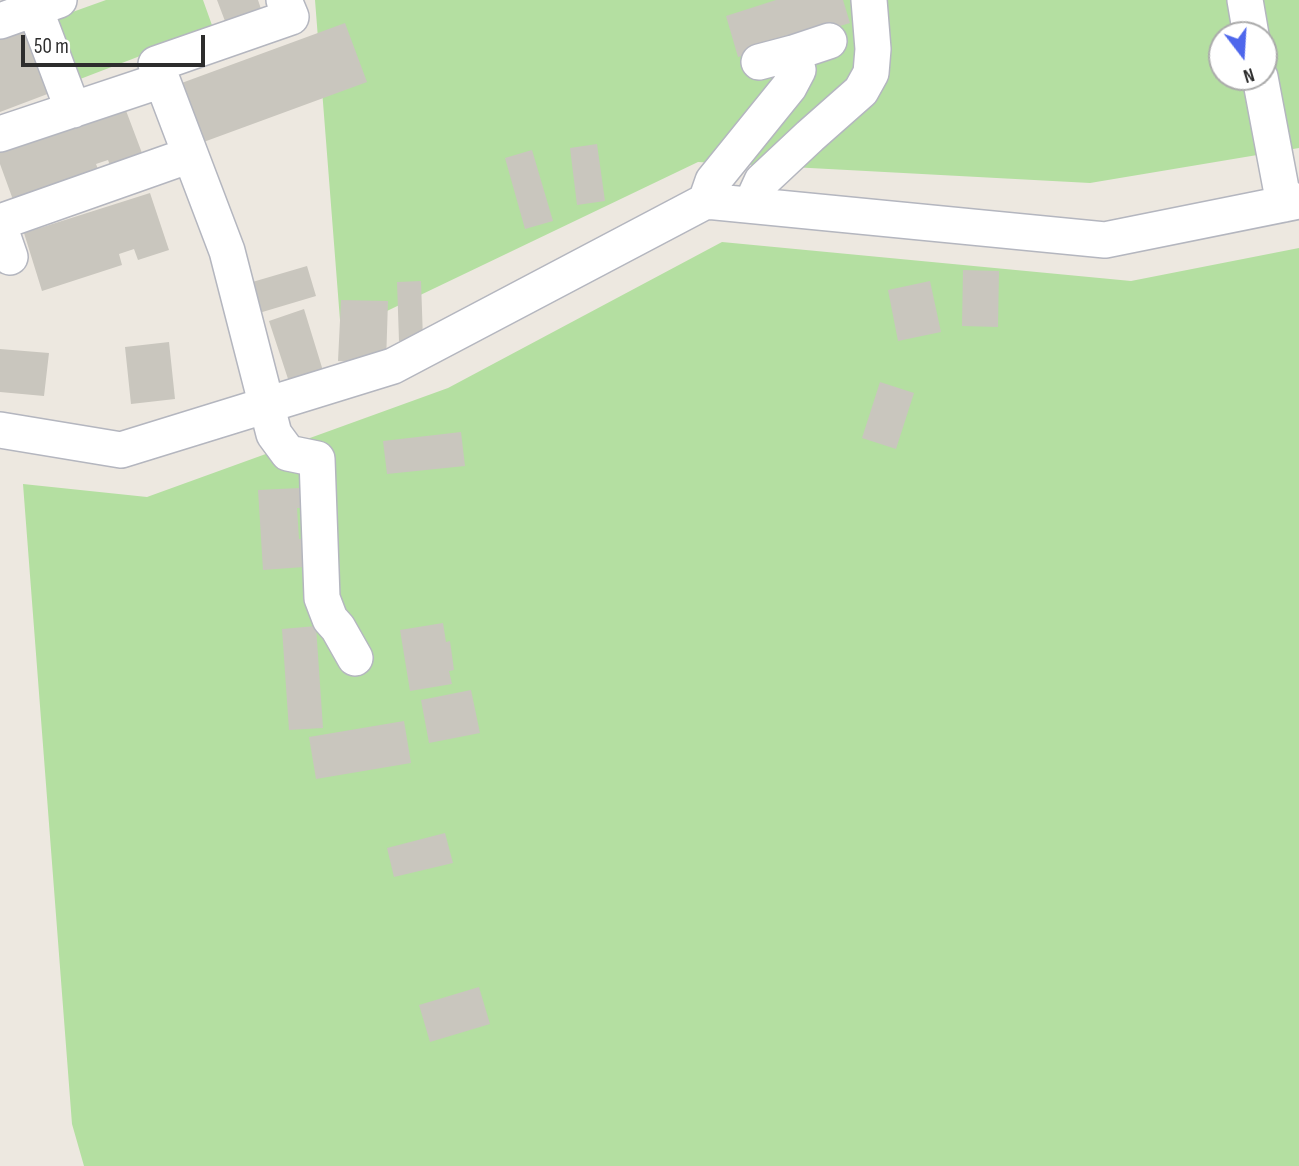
<!DOCTYPE html>
<html>
<head>
<meta charset="utf-8">
<style>
  body { margin:0 }
  #map { position:relative; width:1299px; height:1166px; overflow:hidden; background:#ede8e0; font-family:"Sofia Sans Condensed",sans-serif }
  canvas { display:block }
  .north { position:absolute; left:1208px; top:21px; width:70px; height:70px; box-sizing:border-box; background:#fff; border:2px solid #ababab; border-radius:50%; rotate:163deg; font-size:19px; font-weight:700; line-height:28px; text-align:center; color:#2d2d2d }
  .north::after { content:''; display:block; margin:auto; width:24px; height:32px; background:#4e67ec; clip-path:polygon(50% 0,100% 100%,50% 72%,0 100%) }
  .scale { position:absolute; left:21px; top:35px; width:184px; height:32px; box-sizing:border-box; border:4px solid #2d2d2d; border-top:0; padding-left:9px; font-size:21px; line-height:24px; white-space:nowrap; color:#2d2d2d; -webkit-text-stroke:5px #fff; paint-order:stroke }
</style>
</head>
<body>
<div id="map">
<canvas width="1299" height="1166"></canvas>
<div class="north">N</div>
<div class="scale">50 m</div>
</div>
<script>
const ctx = document.querySelector('canvas').getContext('2d');
ctx.lineJoin = 'round';
function fillPath(path, color) {
  ctx.fillStyle = color;
  ctx.fill(path, 'evenodd');
}
function poly(rows) {
  const path = new Path2D();
  for (const r of rows) {
    path.moveTo(r[0], r[1]);
    for (let i = 2; i < r.length; i += 2) path.lineTo(r[i], r[i + 1]);
  }
  return path;
}
function trace(path, color, width, dash) {
  ctx.strokeStyle = color;
  ctx.lineWidth = width;
  ctx.lineCap = dash ? 'butt' : 'round';
  ctx.setLineDash(dash || []);
  ctx.stroke(path);
}
const green = poly([
  [106,0,203,0,213,28,75,81,53,19],
  [315,0,1299,0,1299,148,1090,183,698,162,341,333],
  [1222,35,1264,35,1264,77,1222,77],
  [722,242,1131,281,1299,248,1299,1166,84,1166,72,1124,23,484,147,497,448,388]
]);
const building = poly([
  [217,0,258,0,263,15,228,29],
  [776,0,843,0,850,23,738,57,726,16],
  [29,15,58,90,0,112,0,26],
  [345,23,367,82,190,147,168,88],
  [122,100,145,161,113,173,108,160,96,164,101,177,16,208,0,164,0,145],
  [597,144,605,201,577,205,570,148],
  [532,150,553,221,525,229,505,158],
  [150,193,169,250,138,260,134,249,119,254,122,265,42,291,24,233],
  [307,266,316,296,259,313,249,283],
  [963,270,999,271,998,327,962,326],
  [421,281,423,340,399,341,397,282],
  [930,281,941,332,898,341,888,290],
  [341,300,388,301,386,363,338,361],
  [304,309,324,374,290,385,269,321],
  [169,342,175,399,131,404,125,347],
  [0,349,49,353,44,396,0,392],
  [880,382,914,393,896,449,862,438],
  [461,432,465,466,387,474,383,441],
  [300,488,300,508,297,508,299,539,302,539,304,567,263,570,258,490],
  [443,623,446,642,450,641,454,670,449,671,452,684,410,691,400,630],
  [316,626,323,728,289,730,282,629],
  [471,690,480,733,429,743,421,700],
  [404,721,411,763,316,779,309,737],
  [445,833,453,863,394,877,387,848],
  [479,987,490,1024,430,1042,419,1005]
]);
const minor = poly([
  [284,0,291,17,156,64,227,251,274,434,288,453,317,459,322,598,330,619,338,628,355,658],
  [1245,0,1251,35],
  [35,9,73,110],
  [0,21,59,0],
  [793,53,829,41],
  [1260,77,1284,204],
  [0,134,162,80],
  [706,201,713,181,789,87,798,70,793,53,759,62],
  [751,205,762,181,810,136,861,91,871,73,873,49,869,0],
  [0,222,190,155],
  [0,228,10,257],
  [0,430,121,450,393,366,706,201,1105,240,1299,201]
]);
fillPath(green, '#b4dfa1');
fillPath(building, '#c9c6be');
trace(minor, '#b4b6bf', 38);
trace(minor, '#fff', 35);
</script>
</body>
</html>
